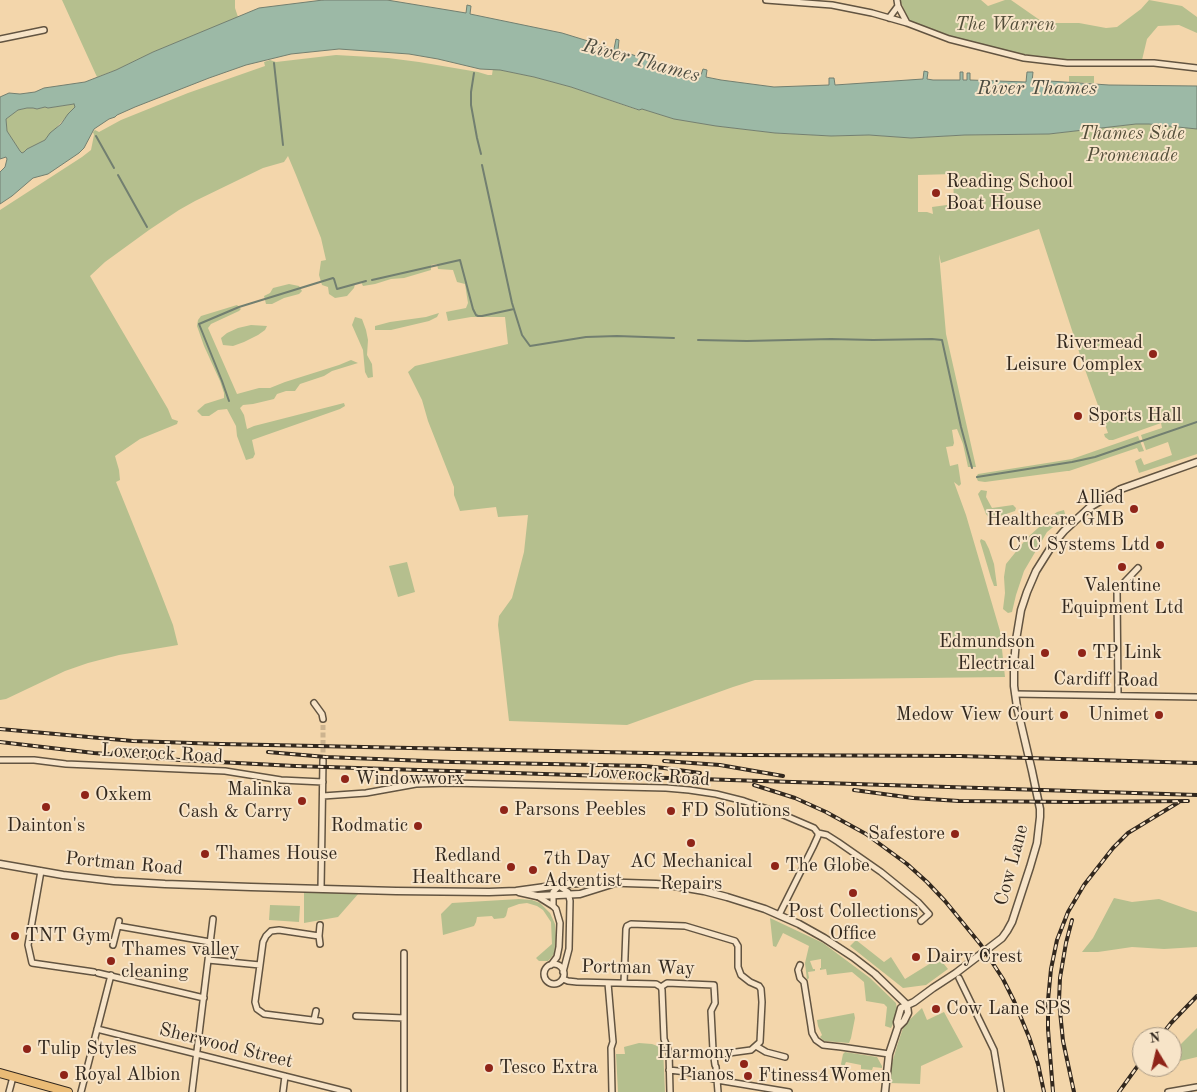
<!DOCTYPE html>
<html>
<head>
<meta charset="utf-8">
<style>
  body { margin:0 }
  #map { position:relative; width:1197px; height:1092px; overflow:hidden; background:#f3d6ab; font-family:"Old Standard TT",serif }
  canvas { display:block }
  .north { position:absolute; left:1132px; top:1027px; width:50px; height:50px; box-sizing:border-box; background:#f7e4c8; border:1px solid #a89984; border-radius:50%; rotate:351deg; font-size:14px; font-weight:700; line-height:20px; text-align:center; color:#32281e }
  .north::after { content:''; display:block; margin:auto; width:18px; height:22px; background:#8f2418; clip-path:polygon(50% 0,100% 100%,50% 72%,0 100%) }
</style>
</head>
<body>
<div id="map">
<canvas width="1197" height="1092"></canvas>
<div class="north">N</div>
</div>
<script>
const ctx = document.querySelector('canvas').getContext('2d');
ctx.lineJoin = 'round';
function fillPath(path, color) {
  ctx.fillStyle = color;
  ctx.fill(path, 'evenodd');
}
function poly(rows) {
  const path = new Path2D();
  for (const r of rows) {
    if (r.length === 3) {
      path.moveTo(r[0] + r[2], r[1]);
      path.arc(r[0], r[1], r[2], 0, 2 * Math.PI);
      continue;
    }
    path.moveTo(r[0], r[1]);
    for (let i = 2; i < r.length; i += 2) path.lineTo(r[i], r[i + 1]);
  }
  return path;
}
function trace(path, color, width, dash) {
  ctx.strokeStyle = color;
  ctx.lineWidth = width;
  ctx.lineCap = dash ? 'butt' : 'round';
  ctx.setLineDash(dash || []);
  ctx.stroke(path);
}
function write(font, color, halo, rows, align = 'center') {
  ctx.font = font + ' "Old Standard TT",serif';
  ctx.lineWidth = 4;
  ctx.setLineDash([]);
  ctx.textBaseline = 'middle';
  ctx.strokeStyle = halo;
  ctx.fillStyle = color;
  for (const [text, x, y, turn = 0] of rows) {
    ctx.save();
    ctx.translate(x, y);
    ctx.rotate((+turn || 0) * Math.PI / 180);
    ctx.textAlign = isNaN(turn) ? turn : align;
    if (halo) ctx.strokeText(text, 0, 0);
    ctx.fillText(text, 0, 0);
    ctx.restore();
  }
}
const green = poly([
  [62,0,235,0,235,8,238,17,153,52,116,70,97,77],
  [900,0,981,0,988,6,1005,0,1011,0,1044,23,1079,23,1106,28,1117,27,1141,9,1149,0,1182,6,1197,17,1197,33,1179,25,1158,26,1147,39,1142,60,1079,61,1020,54,952,37,909,21],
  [336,55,388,58,419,62,478,72,488,75,492,75,493,68,500,70,534,77,571,87,638,110,642,109,674,119,716,126,775,133,831,136,869,135,911,138,965,135,1049,134,1136,124,1149,124,1197,129,1197,454,1139,473,1135,461,1141,458,1144,465,1172,455,1168,442,1146,450,1141,435,1162,428,1161,423,1113,440,1109,440,1105,437,1104,434,1108,433,1083,364,1039,229,941,263,939,254,946,334,976,467,968,467,963,444,957,429,952,430,954,443,953,446,946,447,950,466,958,464,961,484,959,486,954,482,966,515,1000,631,1005,677,755,680,733,687,627,725,509,721,498,625,499,616,512,598,524,552,528,515,498,517,496,507,460,511,454,495,454,487,428,421,422,400,408,372,415,366,508,344,505,317,471,317,448,321,446,312,466,308,468,303,465,284,457,282,453,270,438,269,437,264,431,265,431,270,404,278,391,279,375,284,363,286,361,282,355,284,354,288,347,296,335,298,329,294,328,287,322,285,319,275,321,261,326,260,321,238,296,175,288,156,284,162,263,168,195,201,179,210,149,230,105,262,90,276,168,409,172,419,178,421,177,424,140,439,115,456,119,470,120,480,116,482,156,581,173,625,178,645,119,655,88,663,65,671,6,699,0,700,0,210,82,157,91,150,94,135,93,132,95,130,99,132,121,120,188,93,265,66,264,62,270,60,276,62],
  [953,174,954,204,932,207,933,214,927,212,918,212,918,175],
  [1069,76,1094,76,1094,83,1069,82],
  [75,104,75,107,45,140,27,149,24,152,22,153,20,151,7,131,6,119,18,110,27,108,33,108,37,109,45,107,48,108],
  [289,284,299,286,302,291,299,294,284,298,272,304,266,304,264,296,270,293,273,288],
  [237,305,241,309,239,311,211,324,208,328,237,394,259,388,270,388,285,382,339,365,351,360,358,363,332,371,324,376,300,384,295,391,286,391,277,394,274,399,253,404,243,405,240,408,244,415,247,429,254,426,344,403,345,406,340,409,252,440,255,454,253,458,246,460,237,436,236,426,227,409,218,410,209,416,202,416,197,411,205,404,224,398,224,393,220,381,204,346,197,326,198,320,201,316],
  [439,313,437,317,429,321,391,330,375,330,375,326,390,322,426,317],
  [355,317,362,319,366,330,368,340,367,355,372,364,373,377,368,378,365,372,363,350,352,325],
  [251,325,267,326,265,330,258,335,244,342,233,346,223,345,221,338,227,333,238,328],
  [1138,436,1144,451,1139,452,1137,448,1069,471,1067,471,985,482,978,481,976,477,978,474,1072,459],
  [981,490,987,491,986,497,992,508,1013,505,1016,508,1015,511,997,517,989,518,986,514,978,494],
  [1064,510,1065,514,1058,523,1047,532,1024,571,1016,595,1012,612,1008,613,1003,609,1005,593,1004,577,1006,564,1027,538,1049,518,1057,512],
  [981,539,985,541,989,549,994,564,997,586,994,586,991,578,980,541],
  [407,562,415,592,398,597,389,566],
  [304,893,359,893,338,917,304,923],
  [1114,898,1132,902,1159,899,1190,910,1197,912,1197,947,1164,949,1132,947,1098,952,1082,952,1093,938],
  [519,899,532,900,540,903,550,913,555,924,556,939,554,954,548,961,539,961,536,958,552,944,551,922,543,910,537,906,527,903,519,904,508,908,506,916,504,918,494,919,492,916,477,917,476,922,474,926,443,935,441,914,452,903],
  [270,905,300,906,299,922,269,920],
  [770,918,823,943,870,978,896,1003,897,1009,895,1020,891,1028,885,1026,887,1007,884,1004,866,1001,864,982,852,972,827,975,826,969,820,970,820,968,821,968,821,959,810,961,813,969,815,969,815,971,808,972,809,978,807,980,805,963,809,946,783,933,776,947,773,946],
  [856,940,884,962,891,957,905,979,939,958,948,969,926,985,903,988,850,946],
  [922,1008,927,1020,944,1012,963,1047,921,1066,920,1084,889,1083,892,1063,897,1046,904,1025],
  [854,1013,855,1018,851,1038,849,1043,824,1041,820,1037,822,1035,818,1026,817,1020],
  [1197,1028,1197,1057,1172,1063,1172,1053],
  [639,1043,652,1044,663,1048,665,1092,618,1092,616,1054,625,1054,624,1047],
  [845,1052,877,1057,882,1066,882,1068,873,1067,872,1070,861,1069,861,1065,846,1062,844,1067,842,1066,841,1064,843,1054]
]);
const water = poly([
  [323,0,387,0,466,13,467,5,471,6,470,14,562,33,614,49,616,39,619,40,618,50,673,68,701,75,703,69,707,70,706,77,721,80,774,87,829,85,829,78,834,78,835,85,923,79,924,71,928,72,927,79,933,80,960,80,960,72,963,72,963,80,967,80,967,73,970,73,970,80,1026,82,1027,72,1033,72,1032,82,1035,80,1109,85,1197,86,1197,129,1149,124,1136,124,1049,134,965,135,911,138,869,135,831,136,775,133,716,126,674,119,642,109,639,110,571,87,534,77,500,70,480,69,438,59,409,54,339,49,291,54,246,65,209,78,135,107,117,115,115,117,109,119,94,129,84,148,79,153,48,174,33,178,12,196,0,204,0,172,5,167,7,159,6,157,0,159,0,97,9,93,20,94,35,92,44,88,85,82,116,70,153,52,259,8,323,0],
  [74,104,75,107,68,114,61,124,50,133,45,140,27,149,24,152,22,153,20,151,7,131,6,119,18,110,27,108,33,108,37,109,45,107,48,108,74,104]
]);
const stream = poly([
  [274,63,283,145],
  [474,73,471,92,471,105,477,138,481,154],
  [96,136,114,168],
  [482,165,512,303,522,335,530,346,586,337,617,336,674,338],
  [118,175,147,227],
  [372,280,460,260,473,309,476,315,478,316,482,316,514,309],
  [698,340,747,341,831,339,873,340,932,339,942,340,961,427,972,468],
  [229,401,222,381,199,324,239,307,333,278,334,279,337,289,366,281],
  [977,477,1072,462,1095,457,1197,422]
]);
const minorTunnel = poly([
  [323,760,323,719]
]);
const minor = poly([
  [766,0,832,5,872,13,907,23,949,39,1024,58,1067,63,1154,63,1197,68],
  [897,0,898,6,907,23],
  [889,18,898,6],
  [0,39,44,30],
  [1015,694,1197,697],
  [1118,696,1117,590,1138,568],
  [314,703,322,714,323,719],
  [0,760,34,760,66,764,225,771,281,780,323,782],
  [323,796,366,793,416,784,450,783,666,788,689,790,716,794,744,801,779,813,814,828,818,833,827,835,838,842,881,872,918,902,929,914,921,921],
  [41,871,28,945,32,963,94,972],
  [321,889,323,760],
  [537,896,553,906,556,909,560,923,559,947,557,957,551,965],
  [553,906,553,892,559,886,568,892,570,901,569,949,563,972],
  [779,915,813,847,818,836,818,833],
  [118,926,210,942],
  [320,944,319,936,320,925],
  [113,945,119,921],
  [404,953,404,1092],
  [208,960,260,965,255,1002,257,1009,264,1014,320,1021],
  [554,974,10],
  [260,965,263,942,266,936,271,931,279,930,319,936],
  [800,965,798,970,800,978,804,982,811,1026,812,1033,816,1040,823,1045,841,1047,889,1054],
  [98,973,204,998],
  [959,978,994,1050,1001,1092],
  [563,979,568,981,577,982,656,984,661,987,667,983,714,985,715,1003,711,1011,713,1050,715,1065],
  [608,983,613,1042,611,1048,612,1092],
  [624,983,626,929,627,926,631,924,685,926,735,941,738,946,738,967,741,975,750,982,759,986,761,989,762,1002,760,1042,751,1050,714,1055],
  [661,987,662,990,664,1039,669,1052,670,1092],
  [356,1016,404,1018],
  [314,1020,316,1011],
  [97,1029,348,1092],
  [756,1046,766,1052,785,1057],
  [716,1067,718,1092],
  [669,1070,687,1072],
  [690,1073,717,1080,789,1092],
  [9,1092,13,1077],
  [81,1092,111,975],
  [192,1092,213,919],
  [283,1092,285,1076],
  [1168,1092,1197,1087]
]);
const tertiary = poly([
  [0,864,63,875,114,881,165,884,251,887,396,891,489,892,516,891,567,884,596,882,656,884,669,885,704,891,727,897,765,909,799,924,824,938,853,957,875,974,907,1005],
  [519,892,537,896,580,894,612,884],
  [898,1027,904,1021,908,1013,907,1005],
  [885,1092,889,1054,898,1027,897,1022,901,1008,914,1002,933,988,956,973,1002,938,1007,931,1012,922,1030,867,1037,843,1040,817,1040,809,1032,771,1017,707,1014,686,1014,665,1016,640,1021,610,1027,592,1036,571,1053,544,1064,531,1090,507,1121,489,1197,462]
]);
const primary = poly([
  [0,1073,68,1092]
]);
const rail = poly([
  [0,729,133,741,221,744,744,755,960,756,1197,763],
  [0,742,94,753,180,760,295,766,1197,795],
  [268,752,326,757,452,762,644,766,664,768,700,773],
  [664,761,720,765,783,776],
  [754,785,795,798,826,812,866,834,907,864,927,882,945,901,981,945,1003,979,1014,1001,1029,1037,1038,1064,1044,1092],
  [854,790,913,798,959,801,1073,802,1188,801],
  [1072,920,1066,943,1060,978,1059,1001,1063,1041,1074,1092],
  [1160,1037,1171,1023,1197,996],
  [1053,1092,1048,1029,1048,1000,1051,969,1057,940,1068,912,1084,885,1113,848,1128,833,1179,802],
  [1119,1092,1142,1060]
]);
const markers = [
  [936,193,5,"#8f2418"],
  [1153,354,5,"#8f2418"],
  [1078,416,5,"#8f2418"],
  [1134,509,5,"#8f2418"],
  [1160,545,5,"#8f2418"],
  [1122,567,5,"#8f2418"],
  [1045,653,5,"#8f2418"],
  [1082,653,5,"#8f2418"],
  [1064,715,5,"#8f2418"],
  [1159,715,5,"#8f2418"],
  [345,779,5,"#8f2418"],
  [85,795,5,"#8f2418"],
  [302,801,5,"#8f2418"],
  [46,807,5,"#8f2418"],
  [504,810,5,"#8f2418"],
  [671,811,5,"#8f2418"],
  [418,826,5,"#8f2418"],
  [955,834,5,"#8f2418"],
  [691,843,5,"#8f2418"],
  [205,854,5,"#8f2418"],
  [775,866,5,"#8f2418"],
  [511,867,5,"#8f2418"],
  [533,870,5,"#8f2418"],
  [853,893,5,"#8f2418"],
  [15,936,5,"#8f2418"],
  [916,957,5,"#8f2418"],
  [111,961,5,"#8f2418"],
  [936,1009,5,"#8f2418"],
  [27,1049,5,"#8f2418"],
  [744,1064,5,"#8f2418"],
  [489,1068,5,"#8f2418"],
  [64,1075,5,"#8f2418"],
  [748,1076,5,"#8f2418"]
];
const parkNames = [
  ["The Warren",1005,25],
  ["Thames Side",1132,134],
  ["Promenade",1132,156]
];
const poiNames = [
  ["Reading School",946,182],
  ["Boat House",946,204],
  ["Rivermead",1143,343,"right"],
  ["Leisure Complex",1143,365,"right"],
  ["Sports Hall",1088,416],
  ["Allied",1124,498,"right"],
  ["Healthcare GMB",1124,520,"right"],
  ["C\"C Systems Ltd",1150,545,"right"],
  ["Valentine",1122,586,"center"],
  ["Equipment Ltd",1122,608,"center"],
  ["Edmundson",1035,642,"right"],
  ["Electrical",1035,664,"right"],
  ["TP Link",1092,653],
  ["Medow View Court",1054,715,"right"],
  ["Unimet",1149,715,"right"],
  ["Windowworx",355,779],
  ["Malinka",292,790,"right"],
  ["Cash & Carry",292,812,"right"],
  ["Oxkem",95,795],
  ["Parsons Peebles",514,810],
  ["FD Solutions",681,811],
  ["Dainton's",46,826,"center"],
  ["Rodmatic",408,826,"right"],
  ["Safestore",945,834,"right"],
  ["Thames House",215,854],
  ["Redland",501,856,"right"],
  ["Healthcare",501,878,"right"],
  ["7th Day",543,859],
  ["Adventist",543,881],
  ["AC Mechanical",691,862,"center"],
  ["Repairs",691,884,"center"],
  ["The Globe",785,866],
  ["Post Collections",853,912,"center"],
  ["Office",853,934,"center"],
  ["TNT Gym",25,936],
  ["Thames valley",121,950],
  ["cleaning",121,972],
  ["Dairy Crest",926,957],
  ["Cow Lane SPS",946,1009],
  ["Tulip Styles",37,1049],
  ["Harmony",734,1053,"right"],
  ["Pianos",734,1075,"right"],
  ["Tesco Extra",499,1068],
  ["Royal Albion",74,1075],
  ["Ftiness4Women",758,1076]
];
const streetNames = [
  ["Cardiff Road",1106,680,1],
  ["Loverock Road",162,754,3],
  ["Loverock Road",649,776,4],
  ["Portman Road",124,864,5],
  ["Cow Lane",1012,865,-75],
  ["Portman Way",638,968,1],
  ["Sherwood Street",226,1046,14]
];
const waterNames = [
  ["River Thames",641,61,15],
  ["River Thames",1037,89]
];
fillPath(green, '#b5bf8e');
fillPath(water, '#9cb9a6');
trace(water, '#727f70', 1);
trace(stream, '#727f70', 2);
trace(minorTunnel, '#ccb38f', 5, [5, 2.5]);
trace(minor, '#625441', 8);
trace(tertiary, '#625441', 9);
trace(primary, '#32281e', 10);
trace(minor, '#f7e4c8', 5);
trace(tertiary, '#f7e4c8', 6);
trace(primary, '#eabb76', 8);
trace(rail, '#32281e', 4);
trace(rail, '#f7e4c8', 2, [5.5]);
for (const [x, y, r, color] of markers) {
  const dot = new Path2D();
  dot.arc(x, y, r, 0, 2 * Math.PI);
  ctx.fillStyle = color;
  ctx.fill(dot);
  trace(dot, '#f7e4c8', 2);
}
write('italic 19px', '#534e3a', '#f7e4c8', parkNames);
write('19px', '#32281e', '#f7e4c8', poiNames, 'left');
write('19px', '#32281e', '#f7e4c8', streetNames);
write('italic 20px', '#4c4c40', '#f7e4c8', waterNames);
</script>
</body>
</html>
